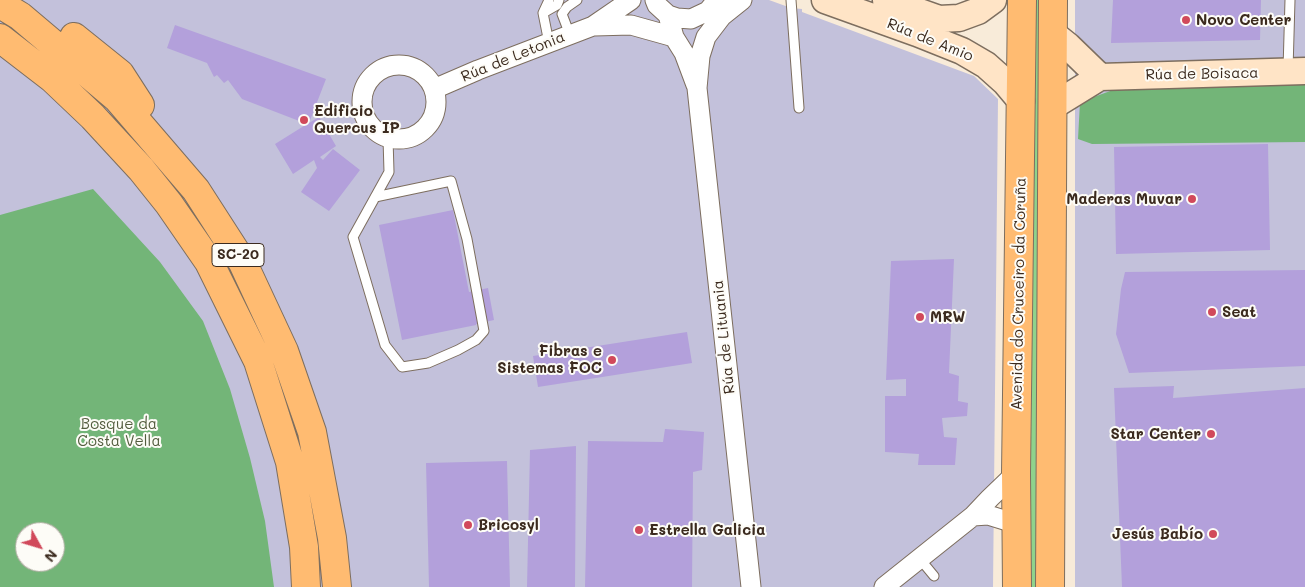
<!DOCTYPE html>
<html>
<head>
<meta charset="utf-8">
<style>
  body { margin:0 }
  #map { position:relative; width:1305px; height:587px; overflow:hidden; background:#f8ebd9; font-family:Mali,sans-serif }
  canvas { display:block }
  .north { position:absolute; left:15px; top:522px; width:50px; height:50px; box-sizing:border-box; background:#fdfcf7; border:1px solid #afa8a0; border-radius:50%; rotate:129deg; font-size:14px; font-weight:700; line-height:20px; text-align:center; color:#3b2a1e }
  .north::after { content:''; display:block; margin:auto; width:18px; height:22px; background:#d1495b; clip-path:polygon(50% 0,100% 100%,50% 72%,0 100%) }
</style>
</head>
<body>
<div id="map">
<canvas width="1305" height="587"></canvas>
<div class="north">N</div>
</div>
<script>
const ctx = document.querySelector('canvas').getContext('2d');
ctx.lineJoin = 'round';
function fillPath(path, color) {
  ctx.fillStyle = color;
  ctx.fill(path, 'evenodd');
}
function poly(rows) {
  const path = new Path2D();
  for (const r of rows) {
    if (r.length === 3) {
      path.moveTo(r[0] + r[2], r[1]);
      path.arc(r[0], r[1], r[2], 0, 2 * Math.PI);
      continue;
    }
    path.moveTo(r[0], r[1]);
    for (let i = 2; i < r.length; i += 2) path.lineTo(r[i], r[i + 1]);
  }
  return path;
}
function trace(path, color, width, dash) {
  ctx.strokeStyle = color;
  ctx.lineWidth = width;
  ctx.lineCap = dash ? 'butt' : 'round';
  ctx.setLineDash(dash || []);
  ctx.stroke(path);
}
function write(font, color, halo, rows, align = 'center') {
  ctx.font = font + ' Mali,sans-serif';
  ctx.lineWidth = 4;
  ctx.setLineDash([]);
  ctx.textBaseline = 'middle';
  ctx.strokeStyle = halo;
  ctx.fillStyle = color;
  for (const [text, x, y, turn = 0] of rows) {
    ctx.save();
    ctx.translate(x, y);
    ctx.rotate((+turn || 0) * Math.PI / 180);
    ctx.textAlign = isNaN(turn) ? turn : align;
    if (halo) ctx.strokeText(text, 0, 0);
    ctx.fillText(text, 0, 0);
    ctx.restore();
  }
}
const industrial = poly([
  [0,0,769,0,791,8,802,9,802,12,974,76,998,99,993,587,0,587],
  [25,532,55,532,55,562,25,562],
  [1075,0,1305,0,1305,587,1075,587]
]);
const green = poly([
  [1034,0,1041,0,1040,218,1036,587,1030,587]
]);
const forest = poly([
  [1305,83,1305,142,1092,144,1078,139,1080,102,1113,90],
  [93,189,160,262,203,321,230,389,250,458,265,521,274,587,0,587,0,215],
  [25,532,55,532,55,562,25,562]
]);
const building = poly([
  [1113,0,1261,0,1260,40,1111,43],
  [175,25,326,79,309,123,319,117,336,146,320,157,323,160,333,149,360,170,329,211,301,192,317,168,314,160,293,174,275,144,307,124,242,99,228,80,224,83,217,75,214,77,207,63,167,48],
  [1268,144,1270,250,1116,254,1114,147],
  [453,210,469,292,488,288,494,320,476,324,476,325,402,340,379,225],
  [954,259,949,373,959,376,958,401,968,403,967,416,942,418,944,437,957,438,955,465,918,465,919,454,885,452,885,396,906,396,906,379,886,380,891,261],
  [1305,270,1305,366,1129,373,1116,334,1121,289,1125,272],
  [687,332,692,363,538,387,533,356],
  [1174,386,1173,398,1305,388,1305,587,1122,587,1114,388],
  [665,429,704,432,702,470,693,472,692,587,585,587,588,441,663,442],
  [576,446,575,587,527,587,530,450],
  [507,461,510,587,429,587,426,463]
]);
const lane = poly([
  [549,0,543,13,549,43],
  [791,0,799,108],
  [543,13,557,5,559,0],
  [570,35,562,14,567,7,577,0],
  [1288,70,1290,0],
  [375,197,451,181,467,239,484,331,476,340,458,350,428,363,402,367,385,345,353,237,389,172,388,138],
  [920,559,934,576]
]);
const street = poly([
  [655,0,657,5,668,15,677,18,691,19,708,11,717,0],
  [742,0,722,16,706,37,700,56,697,88,751,587],
  [668,15,674,37,684,53,696,85],
  [594,26,631,25,674,37],
  [399,102,37],
  [434,89,478,70,593,26,631,0],
  [973,516,988,515,1017,524],
  [884,587,973,516,990,498,1016,473]
]);
const secondary = poly([
  [825,0,917,33,962,51,986,65,1005,82,1021,101],
  [886,0,939,19,959,18,978,11,993,0],
  [1053,34,1068,46,1100,77],
  [1053,106,1100,77,1305,71]
]);
const primary = poly([
  [1017,587,1016,473,1022,0],
  [1050,587,1053,0]
]);
const highway = poly([
  [0,4,20,16,117,98,196,190,243,263,284,351,312,432,332,538,337,587],
  [74,37,120,74,140,105],
  [0,38,53,79,93,117,141,169,169,204,209,262,258,361,290,462,304,547,306,587]
]);
const markers = [
  [1186,20,5,"#d1495b"],
  [304,120,5,"#d1495b"],
  [1192,199,5,"#d1495b"],
  [1212,312,5,"#d1495b"],
  [920,317,5,"#d1495b"],
  [612,360,5,"#d1495b"],
  [1211,434,5,"#d1495b"],
  [468,525,5,"#d1495b"],
  [639,530,5,"#d1495b"],
  [1213,534,5,"#d1495b"]
];
const shields = [
  [238,255,52]
];
const shieldNames = [
  ["SC-20",238,255]
];
const poiNames = [
  ["Novo Center",1196,20],
  ["Edificio",314,111],
  ["Quercus IP",314,128],
  ["Maderas Muvar",1182,199,"right"],
  ["Seat",1222,312],
  ["MRW",930,317],
  ["Fibras e",602,351,"right"],
  ["Sistemas FOC",602,368,"right"],
  ["Star Center",1201,434,"right"],
  ["Bricosyl",478,525],
  ["Estrella Galicia",649,530],
  ["Jesús Babío",1203,534,"right"]
];
const streetNames = [
  ["Rúa de Amio",930,40,22],
  ["Rúa de Letonia",513,57,-22],
  ["Rúa de Boisaca",1202,74,-1],
  ["Avenida do Cruceiro da Coruña",1019,294,-89],
  ["Rúa de Lituania",724,337,-96]
];
const parkNames = [
  ["Bosque da",119,424],
  ["Costa Vella",119,441]
];
fillPath(industrial, '#c3c1db');
fillPath(green, '#8fd38c');
fillPath(forest, '#73b578');
fillPath(building, '#b3a0db');
trace(lane, '#7d6e5f', 11);
trace(street, '#7d6e5f', 21);
trace(secondary, '#7d6e5f', 29);
trace(primary, '#7d6e5f', 30);
trace(highway, '#7d6e5f', 30);
trace(lane, '#fff', 9);
trace(street, '#fff', 19);
trace(secondary, '#ffe4c6', 26);
trace(primary, '#ffbb71', 28);
trace(highway, '#ffbb71', 28);
for (const [x, y, r, color] of markers) {
  const dot = new Path2D();
  dot.arc(x, y, r, 0, 2 * Math.PI);
  ctx.fillStyle = color;
  ctx.fill(dot);
  trace(dot, '#fdfcf7', 2);
}
for (const [x, y, w] of shields) {
  const box = new Path2D();
  box.roundRect(x - w / 2, y - 11.5, w, 23, 4);
  ctx.fillStyle = '#fdfcf7';
  ctx.fill(box);
  trace(box, '#3b2a1e', 1);
}
write('bold 14px', '#3b2a1e', null, shieldNames);
write('bold 15px', '#3b2a1e', '#fdfcf7', poiNames, 'left');
write('15px', '#3b2a1e', '#fdfcf7', streetNames);
write('15px', '#545d3f', '#fdfcf7', parkNames);
</script>
</body>
</html>
